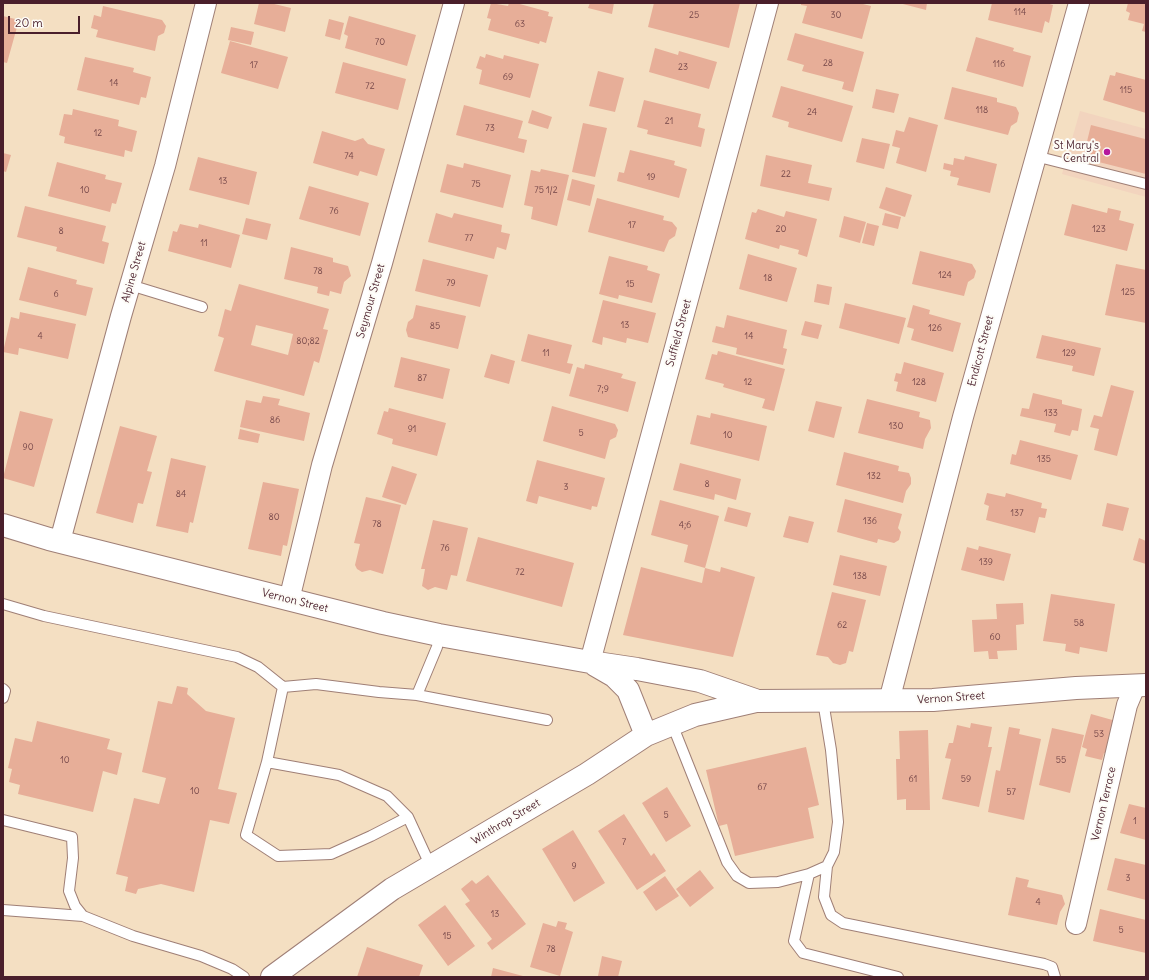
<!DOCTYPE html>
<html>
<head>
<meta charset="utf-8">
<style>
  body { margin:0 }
  #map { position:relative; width:1149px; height:980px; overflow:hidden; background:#f4dfc2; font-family:Delius,sans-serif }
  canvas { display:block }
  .frame { position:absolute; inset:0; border:4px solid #4a1f2b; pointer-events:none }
  .scale { position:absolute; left:8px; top:16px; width:72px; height:18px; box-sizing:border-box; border:2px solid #4a1f2b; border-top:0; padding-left:5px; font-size:12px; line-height:14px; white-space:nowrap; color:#4a1f2b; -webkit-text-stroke:3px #fdfcf7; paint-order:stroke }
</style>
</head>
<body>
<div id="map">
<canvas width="1149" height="980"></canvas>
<div class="frame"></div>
<div class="scale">20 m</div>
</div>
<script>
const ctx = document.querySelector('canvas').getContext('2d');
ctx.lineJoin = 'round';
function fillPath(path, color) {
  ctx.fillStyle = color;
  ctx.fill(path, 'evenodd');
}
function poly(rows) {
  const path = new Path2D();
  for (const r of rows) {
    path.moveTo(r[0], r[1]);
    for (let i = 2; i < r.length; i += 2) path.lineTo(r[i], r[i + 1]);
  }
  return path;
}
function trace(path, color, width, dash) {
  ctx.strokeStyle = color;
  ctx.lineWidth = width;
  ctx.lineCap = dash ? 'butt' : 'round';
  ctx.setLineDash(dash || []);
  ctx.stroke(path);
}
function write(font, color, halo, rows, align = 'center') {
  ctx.font = font + ' Delius,sans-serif';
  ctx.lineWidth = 4;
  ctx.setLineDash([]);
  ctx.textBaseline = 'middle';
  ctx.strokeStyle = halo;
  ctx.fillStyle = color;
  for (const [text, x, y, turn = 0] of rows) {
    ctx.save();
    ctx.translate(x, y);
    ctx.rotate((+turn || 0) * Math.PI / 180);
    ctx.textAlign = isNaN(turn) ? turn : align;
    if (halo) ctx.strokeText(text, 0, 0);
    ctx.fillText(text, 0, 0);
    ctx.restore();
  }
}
const built = poly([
  [1080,111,1146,129,1146,197,1062,174]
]);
const building = poly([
  [259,3,270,3,291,8,285,32,254,24],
  [491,3,508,6,509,3,516,3,549,12,548,16,553,17,546,43,540,41,539,44,488,30,491,19,487,18],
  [590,3,614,3,612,14,588,8],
  [654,3,740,3,729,48,648,27],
  [801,3,859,3,871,6,862,39,802,23,807,6,801,5],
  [899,3,927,3,926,10],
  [992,3,1046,3,1053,5,1049,23,1045,21,1042,33,988,20],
  [1128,3,1146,3,1146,32,1142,31,1144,24,1128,20,1130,13,1126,11],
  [103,6,162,20,166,26,164,33,158,36,155,51,96,37,98,30,91,28,94,15,101,17],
  [3,16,19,20,7,63,3,62],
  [349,16,416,35,407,66,345,48,348,36,344,34],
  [329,19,344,23,340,40,325,36],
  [231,27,254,32,251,45,228,40],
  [795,33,864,52,853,92,842,89,844,82,802,71,804,65,787,60],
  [976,37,1014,48,1013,51,1031,56,1023,87,966,71],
  [230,41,288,57,278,89,221,73],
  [655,48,678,55,679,51,717,62,709,89,649,72],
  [486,54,503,59,504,55,539,64,530,98,479,84,482,70,476,68,480,56,485,58],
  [85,57,134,68,133,72,151,77,146,98,141,97,139,105,77,90],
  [343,62,406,79,398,110,335,93],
  [598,71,624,78,615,112,589,106],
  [1116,72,1146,80,1146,113,1103,100,1110,75,1115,76],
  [781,86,853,106,842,142,788,127,789,122,772,117],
  [952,87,997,98,997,102,1016,107,1019,113,1017,122,1011,126,1008,135,944,119],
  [876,89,899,94,894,113,872,108],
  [644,100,701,114,698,127,705,129,701,147,647,134,648,130,637,127],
  [464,105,523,121,518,138,527,140,524,153,456,135],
  [73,109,119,120,118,126,137,131,132,152,125,150,124,157,64,143,65,137,59,135,64,114,72,115],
  [532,110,552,117,548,129,528,123],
  [909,117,938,125,926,172,896,163,900,148,892,146,896,130,904,132],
  [583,123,607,128,595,177,572,172],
  [1091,125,1145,139,1146,136,1146,174,1083,158],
  [322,131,355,141,363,138,368,144,385,149,377,176,360,171,358,176,313,163],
  [862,138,890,144,884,169,856,162],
  [630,150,675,161,674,165,687,169,679,198,617,181,619,172,624,173],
  [3,153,11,155,6,172,3,171],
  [766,155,812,165,808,183,832,188,829,201,760,186],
  [965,156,997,164,990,193,957,185,959,178,950,176,951,171,943,169,944,163,953,165,954,158,964,160],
  [198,157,257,172,249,205,189,190],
  [57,162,106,175,105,179,122,183,116,204,112,203,110,212,48,196],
  [464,163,511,175,503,208,440,192,447,164,463,168],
  [541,169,569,175,557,226,531,219,533,207,524,205,531,170,540,172],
  [572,179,595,185,590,206,567,200],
  [309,186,369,203,360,236,299,219],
  [886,187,912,195,905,217,879,208],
  [597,198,664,216,663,220,672,222,677,228,675,236,669,240,664,252,588,232],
  [1072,204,1107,213,1108,208,1121,211,1119,220,1134,224,1127,251,1064,235],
  [25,206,106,226,102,241,109,243,104,264,56,251,57,247,17,237],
  [758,209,784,217,786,211,817,219,807,257,798,254,799,250,780,245,779,249,745,239,752,212,756,213],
  [436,213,452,218,454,213,502,225,501,232,510,234,506,250,497,247,494,259,428,242],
  [885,213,901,217,898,229,882,225],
  [844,216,866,222,860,243,839,237],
  [246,218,271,224,267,240,242,234],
  [867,223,879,226,874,246,862,243],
  [180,224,198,228,199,224,240,235,231,268,168,251,173,231,177,232],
  [291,247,333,258,333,262,348,266,351,276,344,282,341,294,330,291,329,296,317,293,318,287,284,279],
  [920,251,972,264,976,271,974,278,968,282,964,296,912,284],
  [748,254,797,268,787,302,739,289],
  [609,256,648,266,647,270,660,274,652,303,619,295,618,299,599,294],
  [423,259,488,275,480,307,415,291],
  [1116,264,1146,270,1146,323,1105,315],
  [28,267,77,280,76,284,93,288,86,316,19,300],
  [239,284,329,309,323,329,328,330,319,363,314,361,304,396,214,371,224,338,218,336,225,309,231,311],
  [256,325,293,334,288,355,251,345],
  [817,284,832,287,829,305,814,302],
  [603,300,656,313,648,343,627,338,626,343,603,337,602,345,592,342],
  [845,303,906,318,899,344,839,328],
  [416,305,466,316,458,349,408,337,406,330,408,322,413,318],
  [913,305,930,310,929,314,961,323,953,352,911,340,914,329,907,327],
  [20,312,76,324,68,359,19,348,18,355,3,352,11,317,19,319],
  [727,315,787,330,783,348,787,349,783,365,736,354,737,348,712,342,716,326,724,328],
  [805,321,822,325,818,339,801,335],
  [528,334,572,345,567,363,573,364,570,374,521,361],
  [1042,335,1101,348,1094,376,1072,371,1073,366,1036,358],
  [718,351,785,369,774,411,762,408,765,399,723,387,724,384,705,379,712,354,717,355],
  [491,354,515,361,509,384,484,377],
  [401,357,450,369,443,399,394,387],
  [904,362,944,373,936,402,896,391,898,382,894,381,896,373,901,374],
  [585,364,623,374,621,378,636,382,628,412,569,396,577,367,584,369],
  [1111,385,1134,391,1117,456,1094,450,1099,429,1090,427,1094,415,1102,417],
  [1033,393,1062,400,1062,404,1082,409,1078,431,1072,430,1070,436,1054,432,1056,424,1020,416,1022,408,1029,409],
  [263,396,280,399,278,405,310,413,304,441,240,427,246,400,261,403],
  [867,399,920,412,919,417,930,420,931,428,925,439,923,449,858,433],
  [816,401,842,407,834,438,808,431],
  [552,406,615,424,618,430,616,437,610,440,605,459,543,441],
  [389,408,446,423,437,456,392,444,393,439,377,434,384,411,388,412],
  [20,411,53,419,34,487,3,478],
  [711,413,767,426,759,461,690,444,697,415,710,418],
  [120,426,157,436,147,471,152,472,143,504,138,503,133,523,96,513],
  [240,429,260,434,258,443,238,439],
  [1020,440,1078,455,1071,480,1010,464,1012,454,1016,455],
  [844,452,899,466,898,471,909,473,911,478,911,484,906,491,903,503,836,485],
  [171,458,206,466,193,523,190,522,188,533,156,526],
  [537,460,605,478,597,507,592,506,591,510,539,496,537,504,526,501],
  [680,463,741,479,736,500,715,494,714,500,673,490],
  [392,466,417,474,406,505,382,497],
  [263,482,299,489,287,546,283,545,281,556,248,549],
  [987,493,1005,497,1006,493,1042,503,1041,508,1047,509,1045,518,1039,517,1035,533,986,520,989,506,984,504],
  [366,497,401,505,383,574,370,570,362,572,357,569,355,565,360,544,354,543],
  [845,499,902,514,898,528,901,532,899,540,894,543,878,539,877,543,837,532],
  [660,500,719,516,705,568,684,562,688,545,651,535],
  [1107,503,1129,508,1123,531,1102,526],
  [728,507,751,513,747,527,724,521],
  [789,516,814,522,808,543,783,537],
  [433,520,468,528,457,576,451,575,447,590,435,587,428,590,422,586,425,569,421,569],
  [478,537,574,563,562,607,466,581],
  [1139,538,1146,541,1146,564,1133,560],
  [979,546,1011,554,1004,581,961,570,967,547,978,550],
  [840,555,887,566,880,596,833,585],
  [641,567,702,583,705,568,720,572,721,567,755,577,733,657,623,635],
  [832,592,866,600,853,652,849,651,846,663,840,665,833,663,828,657,816,655],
  [1051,594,1115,604,1107,652,1080,647,1079,654,1065,651,1066,644,1043,641],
  [1023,603,1024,624,1016,625,1017,650,997,651,998,659,989,659,988,651,974,652,972,620,997,619,996,604],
  [177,686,188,688,187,694,206,711,235,718,218,789,237,793,229,824,210,820,194,892,161,884,138,889,136,894,125,891,128,877,116,874,134,798,159,804,166,778,142,772,158,701,172,704],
  [1091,714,1116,721,1108,754,1104,753,1102,760,1085,756,1087,749,1082,747],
  [37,721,110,739,107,749,122,753,117,775,103,771,93,812,18,794,20,785,9,782,12,769,8,768,15,738,32,742],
  [971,723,992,727,988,747,992,747,979,807,942,799,951,759,945,758,949,743,953,743,957,725,970,728],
  [1009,727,1020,729,1019,734,1041,739,1024,820,988,812,996,770,1000,771],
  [1052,728,1084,735,1070,793,1039,785],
  [928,730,930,810,906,810,906,799,897,800,896,759,900,759,899,731],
  [806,747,819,805,808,808,814,838,735,856,727,824,719,826,706,770],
  [667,787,691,826,666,842,642,803],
  [1129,804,1146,808,1146,840,1120,833],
  [624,814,651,856,654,853,666,871,637,890,598,831],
  [573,830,605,883,574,902,542,849],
  [1115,858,1146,865,1146,900,1107,890],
  [700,870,714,888,690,907,676,889],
  [488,875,526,924,492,950,487,943,492,939,465,904,470,901,461,889,472,880,476,884],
  [665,876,679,896,656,911,643,892],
  [1016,877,1029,880,1027,887,1062,895,1065,904,1060,912,1057,925,1008,915],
  [445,905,475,946,448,966,418,925],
  [1100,909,1146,920,1146,953,1093,941],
  [558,921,567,923,565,929,573,932,560,976,530,967,543,923,556,927],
  [367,947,423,965,419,977,357,977],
  [602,956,622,961,618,977,598,976],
  [493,968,523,976,522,977,491,977]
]);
const lane = poly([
  [1035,156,1146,184],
  [130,285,202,307],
  [3,604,44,616,237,657,258,667,283,687],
  [3,689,5,691,3,698],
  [417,695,547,720],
  [672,724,727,862,737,876,749,883,778,882,809,874,827,866,834,852,838,822,831,750,823,701],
  [267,762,246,835,278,856,331,854,371,836,408,817],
  [3,820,72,837,73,858,69,891,75,906,83,916],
  [827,866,824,897,831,915,843,923,1044,964,1052,967,1055,977],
  [431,867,408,817,387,796,339,775,267,762,283,687,316,684,379,692,417,695,437,647,439,635],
  [809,874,794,941,803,953,898,977],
  [3,910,83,916,133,936,201,956,232,969,244,977]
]);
const street = poly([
  [60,541,121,316,165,166,206,3],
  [289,600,322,465,382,263,454,3],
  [590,662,768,3],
  [889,701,963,417,1079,3],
  [1076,924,1127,705,1135,686]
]);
const secondary = poly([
  [3,525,49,539,383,623,439,635,590,662,637,669,700,681,755,700],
  [595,665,614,676,628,690,646,735],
  [272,977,392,889,587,774,646,735,695,715,756,701,933,700,1076,688,1146,685]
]);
const markers = [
  [1107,152,4,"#b5179e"]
];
const numberNames = [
  ["114",1020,12],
  ["25",694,15],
  ["30",836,15],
  ["63",520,24],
  ["70",380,42],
  ["28",828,63],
  ["116",999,64],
  ["17",254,65],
  ["23",683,67],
  ["69",508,77],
  ["14",114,83],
  ["72",370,86],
  ["115",1126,90],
  ["118",982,110],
  ["24",812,112],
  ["21",669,121],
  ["73",490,128],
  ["12",98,133],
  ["74",349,156],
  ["22",786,174],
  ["19",651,177],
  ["13",223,181],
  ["75",476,184],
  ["10",85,190],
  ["75 1/2",546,190],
  ["76",334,211],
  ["17",632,225],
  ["20",781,229],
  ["123",1099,229],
  ["8",61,231],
  ["77",469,238],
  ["11",204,243],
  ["78",318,271],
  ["124",945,275],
  ["18",768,278],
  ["79",451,283],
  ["15",630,284],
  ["125",1128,292],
  ["6",56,294],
  ["13",625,325],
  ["85",435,326],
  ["126",935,328],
  ["4",40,336],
  ["14",749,336],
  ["80;82",308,341],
  ["11",546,353],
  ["129",1069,353],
  ["87",422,378],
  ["12",748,382],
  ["128",919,382],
  ["7;9",603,389],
  ["133",1051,413],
  ["86",275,420],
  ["130",896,426],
  ["91",412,429],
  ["5",581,433],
  ["10",728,435],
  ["90",28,447],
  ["135",1044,459],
  ["132",874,476],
  ["8",707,484],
  ["3",566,487],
  ["84",181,494],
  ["137",1017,513],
  ["80",274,517],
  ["136",870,521],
  ["78",377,524],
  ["4;6",685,525],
  ["76",445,548],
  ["139",986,562],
  ["72",520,572],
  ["138",860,576],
  ["58",1079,623],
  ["62",842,625],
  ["60",995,637],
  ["53",1099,734],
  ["10",65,760],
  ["55",1061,760],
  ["61",913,779],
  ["59",966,779],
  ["67",762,787],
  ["10",195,791],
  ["57",1011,792],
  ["5",666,815],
  ["1",1135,821],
  ["7",624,842],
  ["9",574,866],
  ["3",1128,878],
  ["4",1038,902],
  ["13",495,914],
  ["5",1121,930],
  ["15",447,936],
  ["78",551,949]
];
const poiNames = [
  ["St Mary's",1099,146],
  ["Central",1099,159]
];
const streetNames = [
  ["Alpine Street",134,272,-74],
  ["Seymour Street",371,301,-74],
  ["Suffield Street",679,333,-75],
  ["Endicott Street",981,351,-75],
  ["Vernon Street",295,601,14],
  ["Vernon Street",951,698,-4],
  ["Vernon Terrace",1104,804,-77],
  ["Winthrop Street",506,822,-31]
];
fillPath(built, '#f2d4be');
fillPath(building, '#e7ae98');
trace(lane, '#9f7f76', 12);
trace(street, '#9f7f76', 22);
trace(secondary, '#9f7f76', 24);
trace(lane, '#fff', 10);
trace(street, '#fff', 20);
trace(secondary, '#fff', 22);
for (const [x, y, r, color] of markers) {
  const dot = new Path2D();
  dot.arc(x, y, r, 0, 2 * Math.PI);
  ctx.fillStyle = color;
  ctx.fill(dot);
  trace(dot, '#fdfcf7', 1.5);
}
write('9px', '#714346', null, numberNames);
write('11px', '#4a1f2b', '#fdfcf7', poiNames, 'right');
write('11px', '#4a1f2b', '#fdfcf7', streetNames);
</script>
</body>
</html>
